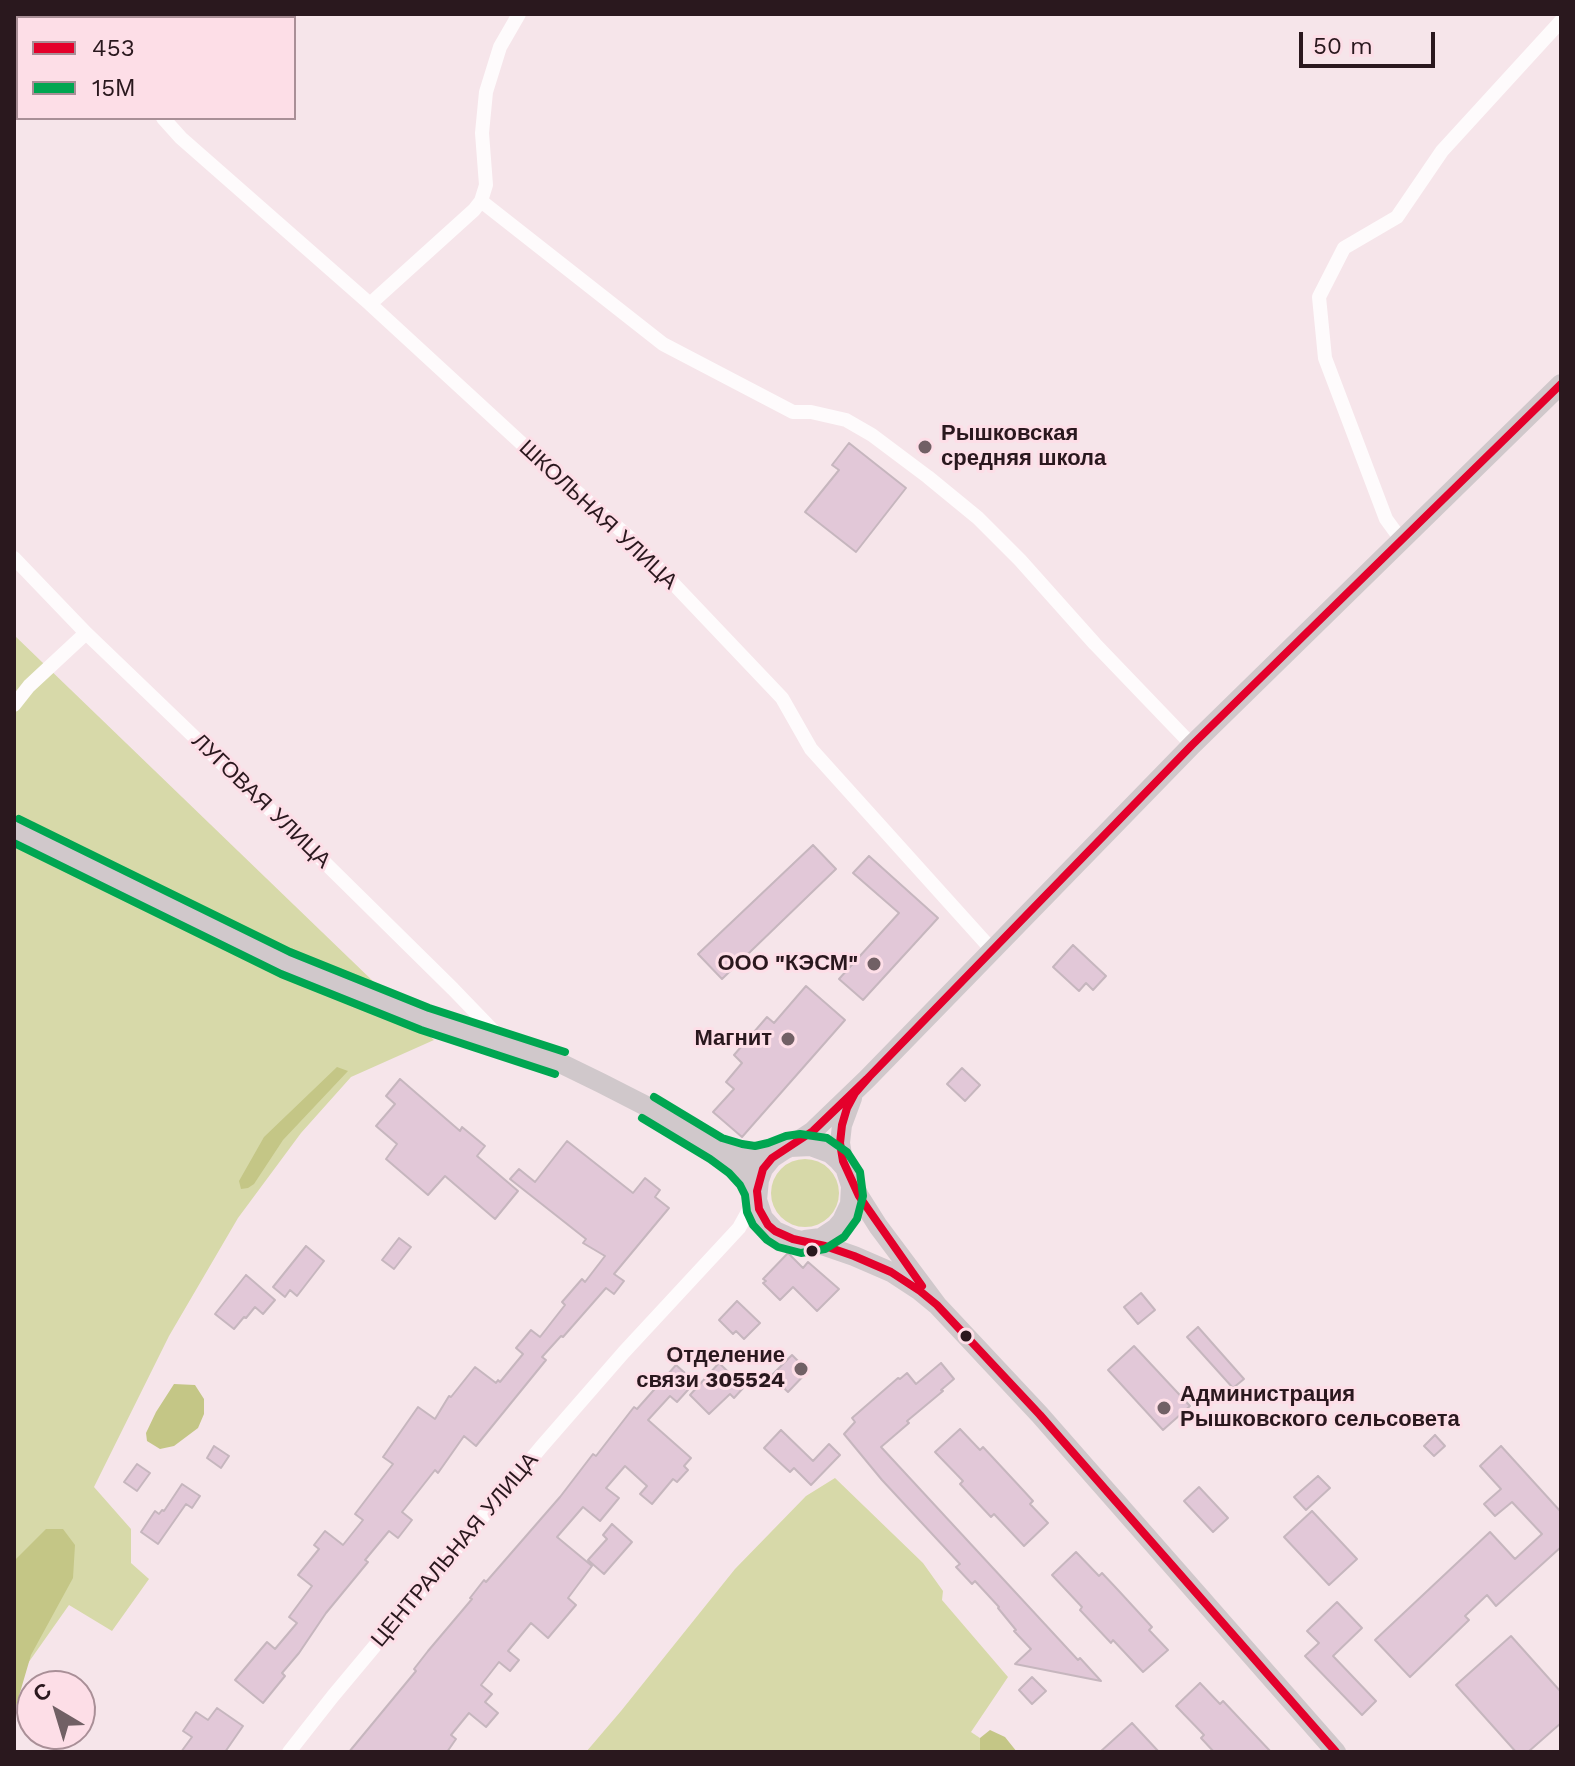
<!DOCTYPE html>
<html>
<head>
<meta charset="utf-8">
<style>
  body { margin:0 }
  #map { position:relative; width:1575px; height:1766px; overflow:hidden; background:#f6e5ea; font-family:"Work Sans",sans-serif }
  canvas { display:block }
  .frame { position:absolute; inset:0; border:16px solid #2a181e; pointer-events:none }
  .legend { position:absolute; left:16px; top:16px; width:280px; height:104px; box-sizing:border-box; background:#fddee7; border:2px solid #a98f97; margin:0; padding:10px 14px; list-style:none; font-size:24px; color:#2a181e }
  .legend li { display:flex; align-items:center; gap:16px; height:40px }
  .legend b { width:40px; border:2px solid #a98f97 }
  .north { position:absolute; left:16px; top:1670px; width:80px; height:80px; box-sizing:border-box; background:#fddee7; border:2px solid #a98f97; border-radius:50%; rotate:322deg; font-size:22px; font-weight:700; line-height:32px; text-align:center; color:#2a181e }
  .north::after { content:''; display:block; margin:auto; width:28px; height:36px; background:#716065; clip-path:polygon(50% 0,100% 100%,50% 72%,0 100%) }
  .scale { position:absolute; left:1299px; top:32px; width:136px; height:36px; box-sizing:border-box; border:4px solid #2a181e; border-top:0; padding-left:10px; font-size:24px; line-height:28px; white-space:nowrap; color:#2a181e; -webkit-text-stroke:6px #fddee7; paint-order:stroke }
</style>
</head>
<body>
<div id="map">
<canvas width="1575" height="1766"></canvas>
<div class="frame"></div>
<ul class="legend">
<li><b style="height:10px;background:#e4002b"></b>453</li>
<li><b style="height:10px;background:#00a651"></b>15М</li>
</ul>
<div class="north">С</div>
<div class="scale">50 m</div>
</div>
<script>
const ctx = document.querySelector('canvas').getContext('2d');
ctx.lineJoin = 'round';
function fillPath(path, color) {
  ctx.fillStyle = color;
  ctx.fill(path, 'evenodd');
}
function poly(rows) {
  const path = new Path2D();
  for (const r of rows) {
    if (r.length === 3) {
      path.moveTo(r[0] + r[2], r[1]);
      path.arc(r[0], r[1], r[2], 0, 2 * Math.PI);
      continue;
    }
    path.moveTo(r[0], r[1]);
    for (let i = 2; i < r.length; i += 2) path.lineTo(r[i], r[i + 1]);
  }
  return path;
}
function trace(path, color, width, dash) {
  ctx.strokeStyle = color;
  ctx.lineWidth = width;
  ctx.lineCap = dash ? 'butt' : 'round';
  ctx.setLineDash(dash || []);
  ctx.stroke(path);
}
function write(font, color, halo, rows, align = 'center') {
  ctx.font = font + ' "Work Sans",sans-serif';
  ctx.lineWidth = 6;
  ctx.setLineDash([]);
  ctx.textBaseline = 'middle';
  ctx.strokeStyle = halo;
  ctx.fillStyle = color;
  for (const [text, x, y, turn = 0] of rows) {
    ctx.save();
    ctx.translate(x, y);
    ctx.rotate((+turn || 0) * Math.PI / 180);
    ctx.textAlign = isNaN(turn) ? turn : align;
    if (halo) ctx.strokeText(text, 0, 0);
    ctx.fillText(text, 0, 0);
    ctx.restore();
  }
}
const green = poly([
  [14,635,434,1040,351,1077,301,1133,238,1218,169,1336,94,1487,131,1529,131,1563,149,1579,112,1631,69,1605,14,1683],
  [805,1193,34],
  [835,1478,923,1563,943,1591,942,1600,1008,1677,971,1732,980,1738,980,1752,586,1752,621,1711,735,1569,806,1496]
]);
const forest = poly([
  [337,1067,348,1071,283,1140,254,1184,248,1188,241,1189,239,1181,264,1137],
  [174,1384,195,1385,204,1399,204,1414,198,1428,174,1446,160,1449,147,1441,146,1433,156,1412],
  [46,1529,63,1529,75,1545,73,1578,31,1655,14,1713,14,1561],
  [990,1730,1005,1737,1017,1752,980,1752,980,1738]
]);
const building = poly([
  [849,443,906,488,856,552,805,512,839,470,832,465,849,443],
  [813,845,836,869,722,979,698,954,813,845],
  [869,856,938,918,863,1000,839,979,899,913,853,873,869,856],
  [1073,945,1106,976,1093,990,1086,983,1079,991,1053,967,1073,945],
  [806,986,845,1020,742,1137,713,1112,734,1089,726,1082,742,1063,734,1055,767,1017,774,1023,806,986],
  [962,1068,980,1085,965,1101,947,1084,962,1068],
  [400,1079,460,1131,462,1127,485,1146,477,1156,518,1191,495,1219,445,1176,428,1195,386,1159,397,1144,376,1126,395,1104,386,1096,400,1079],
  [567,1141,633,1193,645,1178,660,1190,655,1197,669,1208,614,1274,624,1281,614,1294,606,1288,563,1337,561,1336,542,1357,546,1360,476,1446,464,1436,438,1473,435,1470,402,1512,412,1520,398,1538,389,1531,365,1560,368,1562,326,1613,299,1653,282,1673,285,1676,263,1703,235,1680,267,1642,275,1649,297,1623,289,1617,312,1586,298,1575,319,1549,314,1545,325,1531,343,1545,363,1520,355,1514,393,1464,383,1457,418,1407,435,1419,449,1396,451,1397,475,1367,496,1383,498,1380,500,1382,523,1354,516,1348,531,1330,540,1337,565,1305,562,1302,582,1279,585,1282,605,1256,583,1243,586,1239,510,1179,519,1169,535,1182,567,1141],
  [399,1238,411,1247,394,1269,382,1260,399,1238],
  [306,1246,324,1261,297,1296,290,1290,285,1297,273,1287,306,1246],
  [788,1253,803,1268,808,1262,839,1289,817,1311,793,1287,780,1300,763,1283,766,1281,763,1279,788,1253],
  [246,1275,275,1300,263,1314,255,1307,246,1318,244,1317,234,1329,215,1314,246,1275],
  [1141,1293,1155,1310,1138,1324,1124,1307,1141,1293],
  [737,1301,760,1323,744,1339,736,1331,733,1334,719,1320,737,1301],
  [1198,1327,1244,1379,1233,1388,1187,1337,1198,1327],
  [1134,1346,1190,1406,1163,1430,1108,1370,1134,1346],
  [792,1355,808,1371,788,1392,771,1376,792,1355],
  [719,1363,744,1387,734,1398,730,1394,709,1414,690,1395,719,1363],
  [941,1363,954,1379,941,1390,943,1391,907,1421,909,1423,881,1447,1078,1660,1080,1658,1101,1681,1015,1664,1031,1649,1014,1631,1016,1630,998,1608,999,1607,975,1581,972,1584,956,1567,960,1564,882,1480,844,1434,855,1422,852,1418,898,1378,900,1379,907,1373,916,1384,941,1363],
  [676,1365,695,1382,677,1402,670,1396,648,1420,691,1458,684,1466,688,1470,677,1482,673,1479,652,1504,640,1494,647,1486,625,1466,606,1488,619,1498,600,1521,583,1507,557,1537,592,1566,568,1598,576,1605,548,1638,531,1623,508,1651,519,1660,510,1671,499,1662,481,1685,492,1694,485,1702,498,1713,486,1727,469,1713,451,1735,456,1739,447,1752,349,1752,416,1671,414,1669,428,1651,472,1599,470,1598,484,1580,486,1582,560,1497,593,1454,596,1456,634,1407,637,1409,676,1365],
  [960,1429,980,1450,983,1447,1022,1489,1033,1501,1030,1504,1048,1523,1024,1546,994,1514,991,1517,975,1500,960,1484,963,1481,935,1452,960,1429],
  [781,1430,813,1461,829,1444,840,1455,811,1485,794,1468,790,1472,764,1448,781,1430],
  [1435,1435,1445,1446,1434,1456,1424,1446,1435,1435],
  [214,1446,229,1456,221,1468,207,1458,214,1446],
  [1501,1446,1561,1512,1561,1547,1496,1606,1487,1595,1465,1616,1469,1620,1410,1677,1375,1640,1490,1532,1515,1559,1542,1534,1512,1502,1495,1516,1484,1504,1501,1489,1480,1466,1501,1446],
  [137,1464,150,1473,137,1491,124,1482,137,1464],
  [1318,1476,1330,1488,1306,1510,1294,1497,1318,1476],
  [182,1484,200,1496,192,1508,186,1504,158,1544,141,1532,155,1511,159,1514,162,1510,164,1511,182,1484],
  [1199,1487,1228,1518,1213,1532,1184,1501,1199,1487],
  [1312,1511,1357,1559,1329,1585,1284,1537,1312,1511],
  [612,1524,632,1542,604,1574,588,1560,607,1539,603,1535,612,1524],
  [1076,1552,1099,1576,1102,1573,1118,1590,1152,1627,1149,1630,1168,1650,1143,1672,1113,1640,1111,1643,1080,1610,1082,1607,1052,1575,1076,1552],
  [1337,1602,1362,1628,1333,1656,1376,1701,1362,1715,1305,1656,1319,1643,1307,1631,1337,1602],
  [1511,1636,1561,1692,1561,1723,1528,1752,1516,1752,1456,1685,1511,1636],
  [1032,1677,1046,1691,1032,1704,1019,1690,1032,1677],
  [1200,1683,1220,1704,1223,1701,1271,1752,1214,1752,1201,1738,1204,1735,1176,1706,1200,1683],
  [217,1708,243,1726,225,1752,181,1752,192,1737,183,1731,196,1712,208,1720,217,1708],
  [1132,1723,1159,1752,1100,1752,1132,1723]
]);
const street = poly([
  [19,14,22,18],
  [163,118,181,138,370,304,532,453,630,538,782,698,811,749,993,951],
  [481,201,663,344,793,412,811,412,846,420,872,435,928,477,978,518,1020,560,1095,644,1192,745],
  [370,304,474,210,481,201,486,185,482,133,486,92,500,47,519,14],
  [1402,541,1386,519,1325,358,1319,297,1344,248,1397,217,1442,151,1561,21],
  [14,558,86,633,314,852,453,989,507,1045],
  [14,705,29,686,86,633],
  [289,1752,333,1696,542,1446,624,1352,739,1228,754,1201,757,1191]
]);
const secondary = poly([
  [14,830,285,963,425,1019,560,1063,601,1083,648,1107,717,1149,737,1164,750,1178,757,1191],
  [717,1149,739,1156,755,1158,772,1155,790,1147,811,1146,830,1153,838,1160,845,1168,859,1196,878,1226,937,1305,1040,1415,1336,1752],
  [805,1240,821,1238,836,1228,842,1221,850,1204,851,1186,843,1161,840,1143,842,1125,852,1098],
  [937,1305,920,1291,891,1272,854,1256,825,1246,793,1239,775,1231,763,1218,757,1200,759,1180,763,1169,772,1158,813,1131,867,1079,1192,745,1561,384]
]);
const bus1 = poly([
  [869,1077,855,1093,847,1108,842,1125,840,1143,843,1161,859,1196,922,1286],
  [1336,1752,1040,1415,937,1305,920,1291,891,1272,854,1256,825,1246,793,1239,775,1231,768,1225,759,1209,757,1191,763,1169,772,1158,813,1131,867,1079,1192,745,1561,384]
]);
const bus2 = poly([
  [19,819,290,952,429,1008,565,1052],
  [14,843,281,974,421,1030,555,1074],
  [642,1118,710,1159,729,1173,740,1185,745,1195,747,1212,753,1225,767,1240,778,1247,801,1253,825,1249,844,1237,857,1219,863,1196,860,1172,847,1152,827,1138,800,1134,786,1136,768,1143,755,1146,742,1144,722,1138,654,1097]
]);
const markers = [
  [925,447,8,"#716065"],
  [874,964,8,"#716065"],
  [788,1039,8,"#716065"],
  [812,1251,7,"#2a181e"],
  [966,1336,7,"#2a181e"],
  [801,1369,8,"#716065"],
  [1164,1408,8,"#716065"]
];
const poiNames = [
  ["Рышковская",941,434,"left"],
  ["средняя школа",941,459,"left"],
  ["ООО \"КЭСМ\"",858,964],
  ["Магнит",772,1039],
  ["Отделение",785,1356],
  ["связи 305524",785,1381],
  ["Администрация",1180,1395,"left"],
  ["Рышковского сельсовета",1180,1420,"left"]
];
const streetNames = [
  ["ШКОЛЬНАЯ УЛИЦА",598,515,43],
  ["ЛУГОВАЯ УЛИЦА",261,801,44],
  ["ЦЕНТРАЛЬНАЯ УЛИЦА",455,1550,-50]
];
fillPath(green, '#d7d9a9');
fillPath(forest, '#c4c686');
fillPath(building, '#e2c8d8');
trace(building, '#c6b6be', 2);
trace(street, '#fefbfc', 14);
trace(secondary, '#d0c8cb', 20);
trace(bus1, '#e4002b', 8);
trace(bus2, '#00a651', 8);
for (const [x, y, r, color] of markers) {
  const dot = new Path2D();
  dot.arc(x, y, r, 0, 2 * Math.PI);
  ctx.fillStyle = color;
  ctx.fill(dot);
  trace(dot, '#fddee7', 3);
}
write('bold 22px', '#2a181e', '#fddee7', poiNames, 'right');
write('22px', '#2a181e', '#fddee7', streetNames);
</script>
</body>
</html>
